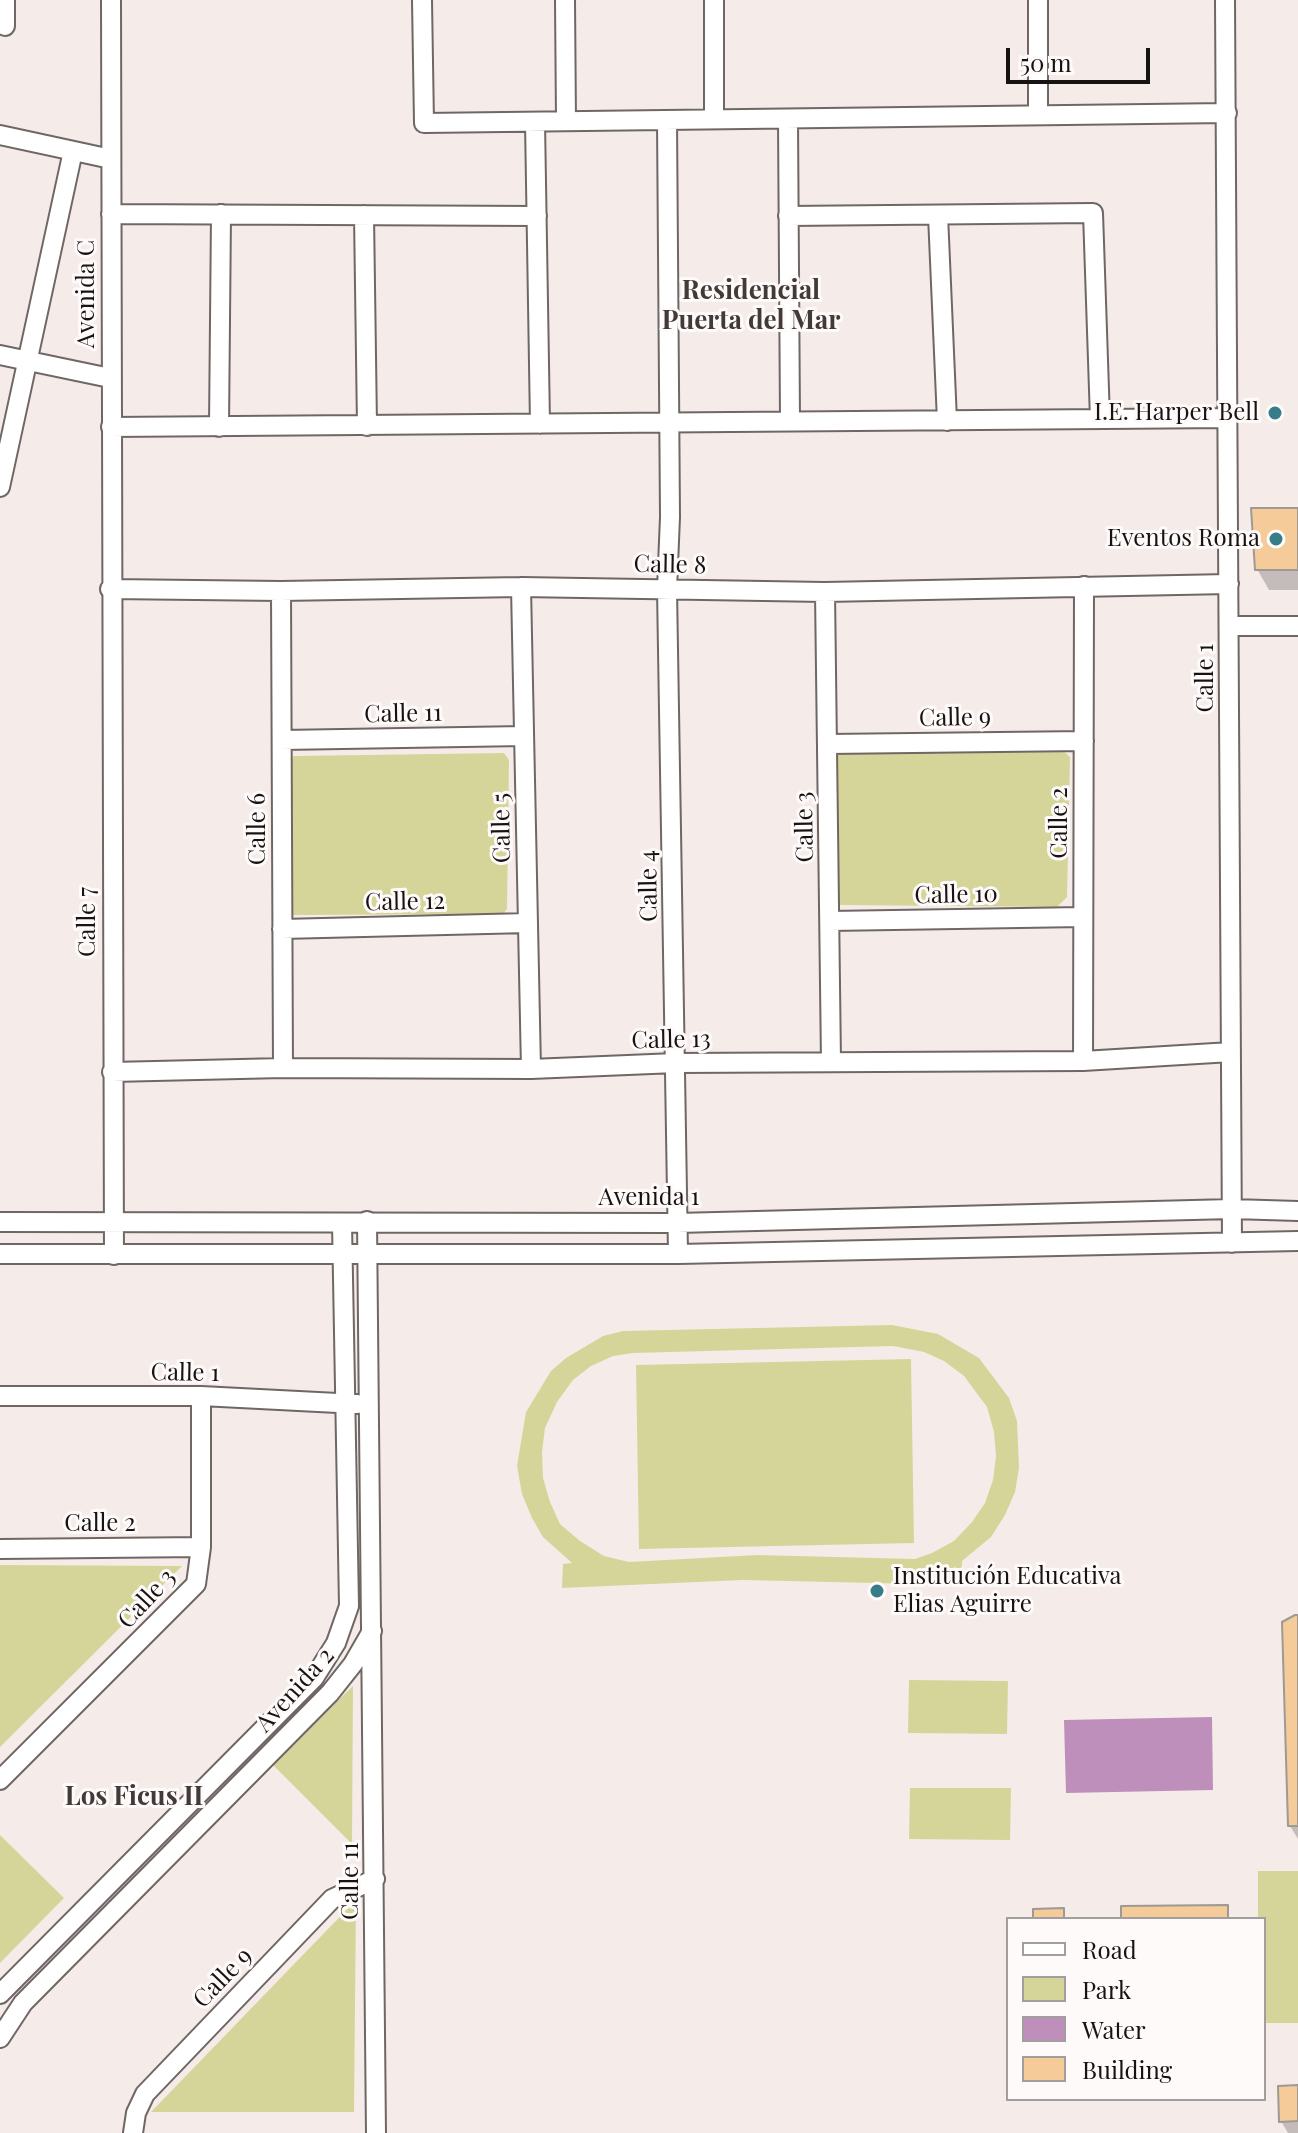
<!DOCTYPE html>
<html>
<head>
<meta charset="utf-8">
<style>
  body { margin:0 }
  #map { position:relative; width:1298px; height:2133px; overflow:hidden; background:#f5ece9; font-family:"Playfair Display",serif }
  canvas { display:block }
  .legend { position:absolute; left:1006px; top:1917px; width:260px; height:184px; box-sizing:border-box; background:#fefaf9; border:2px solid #a19e9d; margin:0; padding:10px 14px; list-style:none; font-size:24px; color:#161312 }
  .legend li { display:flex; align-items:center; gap:16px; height:40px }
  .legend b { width:40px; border:2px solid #a19e9d }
  .scale { position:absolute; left:1006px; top:48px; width:144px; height:36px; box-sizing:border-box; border:4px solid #161312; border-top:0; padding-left:10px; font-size:24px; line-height:28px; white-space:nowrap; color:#161312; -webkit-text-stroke:6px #fefaf9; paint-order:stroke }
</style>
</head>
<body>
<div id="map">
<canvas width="1298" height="2133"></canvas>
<ul class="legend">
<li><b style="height:10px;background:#fff"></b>Road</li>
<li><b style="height:22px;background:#d6d599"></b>Park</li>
<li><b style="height:22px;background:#bd8fba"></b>Water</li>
<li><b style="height:22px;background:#f5cc99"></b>Building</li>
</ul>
<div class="scale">50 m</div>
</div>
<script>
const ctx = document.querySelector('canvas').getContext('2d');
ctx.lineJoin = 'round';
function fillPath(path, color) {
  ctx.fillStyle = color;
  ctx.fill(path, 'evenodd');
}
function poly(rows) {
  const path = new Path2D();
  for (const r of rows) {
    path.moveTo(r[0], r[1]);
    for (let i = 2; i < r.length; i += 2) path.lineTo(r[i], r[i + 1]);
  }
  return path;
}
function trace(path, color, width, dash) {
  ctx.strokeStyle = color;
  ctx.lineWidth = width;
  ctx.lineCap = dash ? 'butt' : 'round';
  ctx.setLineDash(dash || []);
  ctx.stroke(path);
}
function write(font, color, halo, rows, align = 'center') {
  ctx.font = font + ' "Playfair Display",serif';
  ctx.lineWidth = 6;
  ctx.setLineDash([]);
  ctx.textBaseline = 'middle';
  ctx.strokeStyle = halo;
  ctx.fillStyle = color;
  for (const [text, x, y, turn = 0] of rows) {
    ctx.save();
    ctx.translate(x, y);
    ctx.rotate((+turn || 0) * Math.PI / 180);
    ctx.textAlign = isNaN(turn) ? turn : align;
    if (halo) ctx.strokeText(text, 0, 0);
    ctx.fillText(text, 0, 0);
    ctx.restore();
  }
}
const green = poly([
  [839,750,1062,750,1070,757,1067,897,1057,907,840,905,836,899,834,756],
  [504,753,509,760,507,909,503,914,293,915,288,907,289,761,294,756],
  [892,1325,938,1334,979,1358,1009,1398,1017,1421,1019,1468,1015,1492,1005,1515,991,1537,962,1561,961,1585,743,1580,562,1588,563,1564,572,1563,543,1537,532,1518,522,1494,517,1466,526,1412,551,1371,566,1358,603,1336,623,1331],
  [893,1346,924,1352,944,1361,964,1376,987,1407,994,1432,996,1456,993,1480,985,1503,972,1522,954,1541,932,1553,915,1559,757,1555,629,1562,604,1556,580,1541,560,1524,550,1502,543,1478,542,1452,545,1428,557,1402,573,1380,591,1366,613,1356,633,1353],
  [911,1359,914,1543,639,1549,636,1365],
  [0,1565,182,1566,0,1747],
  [909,1680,1008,1681,1007,1734,908,1733],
  [353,1686,352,1844,272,1764],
  [910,1788,1011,1788,1010,1840,909,1839],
  [0,1835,64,1898,0,1963],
  [1258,1871,1298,1871,1298,2023,1264,2023,1264,1919,1258,1919],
  [356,1900,354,2112,151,2112]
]);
const water = poly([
  [1212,1717,1213,1790,1066,1793,1064,1720]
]);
const shadow = poly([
  [1298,510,1298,590,1269,590,1257,569],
  [1298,1617,1298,1839,1290,1826],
  [1298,2087,1298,2133,1288,2133,1281,2121]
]);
const building = poly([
  [1251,508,1298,508,1298,570,1255,570,1251,508],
  [1295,1615,1298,1615,1298,1826,1288,1826,1282,1622,1295,1615],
  [1228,1905,1228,1919,1121,1919,1121,1906,1228,1905],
  [1064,1908,1064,1919,1033,1919,1033,1909,1064,1908],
  [1298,2085,1298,2121,1279,2122,1278,2086,1298,2085]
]);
const minor = poly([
  [111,0,114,1255],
  [422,0,424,123,1227,113],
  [565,0,566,121],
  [1225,0,1232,1243],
  [5,26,5,0],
  [1038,115,1038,0],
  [714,119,714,0],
  [667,120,670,517,667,589,678,1254],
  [788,120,790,420],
  [535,122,540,424],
  [0,135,111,159],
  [111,214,537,216],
  [364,215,367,426],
  [938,215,947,421],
  [788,216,1093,213,1100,419],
  [0,355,110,378],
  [111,427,1228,418],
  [219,427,221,214],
  [0,487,73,151],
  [521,587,531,1069],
  [110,589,281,591,521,587,825,592,1229,584],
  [281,591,283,1068],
  [825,592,831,1062],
  [1230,626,1298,626],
  [282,740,524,736],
  [828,744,1084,741],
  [830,921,1083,917],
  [282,929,528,923],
  [1083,1061,1084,586],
  [112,1072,283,1068,531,1069,676,1063,1083,1061,1231,1052],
  [367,1221,376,2133],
  [0,1222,677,1223,1232,1209,1298,1211],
  [0,1254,678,1254,1298,1241],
  [0,1396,201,1396,357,1404],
  [0,1549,201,1547],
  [0,1780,196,1584,201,1547,201,1396],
  [0,1994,314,1678,336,1643,349,1606,342,1223],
  [0,2038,23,2003,330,1693,353,1664,372,1631],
  [133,2133,136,2113,145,2094,332,1899,375,1879]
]);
const markers = [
  [1275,413,8,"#367c89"],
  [1276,539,8,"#367c89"],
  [877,1591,8,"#367c89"]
];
const streetNames = [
  ["Avenida C",87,294,-90],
  ["Calle 8",670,565,1],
  ["Calle 1",1206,678,-90],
  ["Calle 11",403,714,-1],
  ["Calle 9",955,718,-1],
  ["Calle 2",1060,823,-90],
  ["Calle 3",805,827,-91],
  ["Calle 5",502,828,-91],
  ["Calle 6",258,829,-90],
  ["Calle 4",649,886,-91],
  ["Calle 10",956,895,-1],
  ["Calle 12",405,902,-1],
  ["Calle 7",88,922,-90],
  ["Calle 13",671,1040,-1],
  ["Avenida 1",649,1198],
  ["Calle 1",185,1373,1],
  ["Calle 2",100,1524],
  ["Calle 3",147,1599,-47],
  ["Avenida 2",295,1690,-48],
  ["Calle 11",351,1881,-90],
  ["Calle 9",223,1978,-46]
];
const poiNames = [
  ["I.E. Harper Bell",1259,413],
  ["Eventos Roma",1260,539],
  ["Institución Educativa",893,1577,"left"],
  ["Elias Aguirre",893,1605,"left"]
];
const neighbourhoodNames = [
  ["Residencial",751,291],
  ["Puerta del Mar",751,321],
  ["Los Ficus II",134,1797]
];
fillPath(green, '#d6d599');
fillPath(water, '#bd8fba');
fillPath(shadow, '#0003');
fillPath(building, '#f5cc99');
trace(building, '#9e9993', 2);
trace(minor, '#6f6764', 22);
trace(minor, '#fff', 18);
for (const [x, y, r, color] of markers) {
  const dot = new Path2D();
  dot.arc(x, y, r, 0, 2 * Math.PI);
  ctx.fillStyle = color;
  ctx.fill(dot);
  trace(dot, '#fefaf9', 3);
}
write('24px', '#161312', '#fefaf9', streetNames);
write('24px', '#161312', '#fefaf9', poiNames, 'right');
write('bold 26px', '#423a38', '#fefaf9', neighbourhoodNames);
</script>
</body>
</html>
